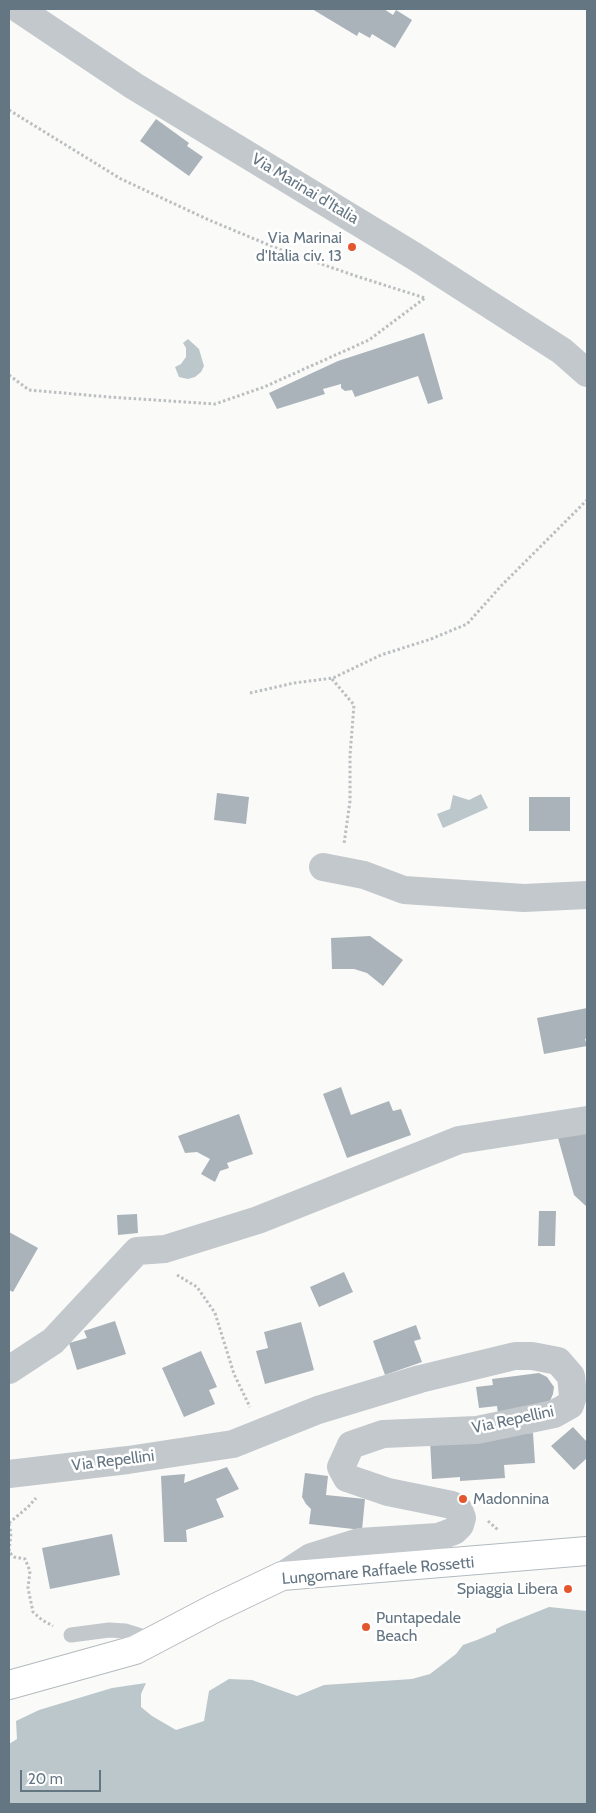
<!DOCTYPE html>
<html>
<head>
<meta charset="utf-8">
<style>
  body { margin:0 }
  #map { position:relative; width:596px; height:1813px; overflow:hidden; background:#fafaf8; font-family:Cabin,sans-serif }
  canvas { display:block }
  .frame { position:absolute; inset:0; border:10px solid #657683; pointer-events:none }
  .scale { position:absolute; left:20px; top:1770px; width:81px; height:22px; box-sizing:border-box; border:2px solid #657683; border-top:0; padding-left:6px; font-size:15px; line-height:18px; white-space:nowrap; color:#657683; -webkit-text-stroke:4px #fff; paint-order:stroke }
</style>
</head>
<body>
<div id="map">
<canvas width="596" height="1813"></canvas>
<div class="frame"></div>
<div class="scale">20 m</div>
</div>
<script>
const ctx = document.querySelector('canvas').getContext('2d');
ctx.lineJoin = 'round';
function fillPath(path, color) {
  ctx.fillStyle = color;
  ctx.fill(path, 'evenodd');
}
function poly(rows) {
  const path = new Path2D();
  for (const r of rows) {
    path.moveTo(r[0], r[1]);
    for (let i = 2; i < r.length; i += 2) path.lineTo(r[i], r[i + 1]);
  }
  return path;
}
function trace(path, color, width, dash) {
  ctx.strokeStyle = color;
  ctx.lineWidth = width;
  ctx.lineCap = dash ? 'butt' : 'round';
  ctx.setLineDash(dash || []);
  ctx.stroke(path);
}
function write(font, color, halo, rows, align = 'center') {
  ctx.font = font + ' Cabin,sans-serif';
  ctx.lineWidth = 5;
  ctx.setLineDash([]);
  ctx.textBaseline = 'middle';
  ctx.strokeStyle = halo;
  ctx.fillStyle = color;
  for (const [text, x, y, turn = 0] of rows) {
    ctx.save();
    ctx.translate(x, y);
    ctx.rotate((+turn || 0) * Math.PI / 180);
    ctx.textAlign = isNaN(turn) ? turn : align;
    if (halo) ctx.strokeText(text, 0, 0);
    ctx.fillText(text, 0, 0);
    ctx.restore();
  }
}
const water = poly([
  [188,339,199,349,204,366,201,372,195,377,188,379,179,377,175,367,181,364,186,357,186,348,183,343],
  [481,794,488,808,443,828,437,814,450,809,453,795,469,800],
  [549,1607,587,1611,587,1804,9,1804,9,1744,17,1739,16,1721,39,1710,112,1688,146,1683,141,1694,141,1707,152,1716,176,1730,204,1721,209,1691,229,1679,252,1680,297,1696,324,1685,412,1679,430,1674,456,1654,463,1645,477,1640,496,1632,496,1629,504,1625]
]);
const building = poly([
  [312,9,384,9,393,15,396,10,412,20,395,48,372,34,370,38,359,32,357,36],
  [156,119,189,143,187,146,203,157,189,176,140,141],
  [424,333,443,399,428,404,418,376,355,397,352,390,345,391,341,388,341,384,323,389,325,394,277,409,269,393,338,361],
  [217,793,249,797,246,824,214,820],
  [529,797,570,797,570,831,529,831],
  [370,936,403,960,383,986,367,973,354,969,332,969,331,938],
  [587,1008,587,1038,585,1039,587,1046,544,1054,537,1018],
  [341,1087,351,1115,389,1101,393,1111,401,1109,411,1135,347,1158,323,1094],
  [239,1114,253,1154,227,1163,229,1168,220,1171,215,1182,201,1174,210,1159,197,1152,185,1153,178,1136],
  [587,1130,587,1207,574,1195,558,1138],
  [539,1211,556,1211,555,1246,538,1246],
  [137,1214,138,1233,118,1235,117,1215],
  [9,1232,38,1248,13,1292,9,1290],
  [344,1272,353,1292,319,1307,310,1287],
  [115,1321,126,1354,77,1370,69,1343,87,1338,84,1331],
  [301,1322,314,1370,265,1384,256,1351,268,1348,264,1332],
  [416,1325,421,1339,414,1341,422,1362,385,1375,373,1341],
  [201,1351,217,1387,209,1390,215,1404,184,1417,162,1368],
  [539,1373,547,1377,554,1387,553,1394,550,1401,543,1405,498,1414,497,1406,479,1408,476,1387,493,1385,492,1379],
  [573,1427,587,1442,587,1458,574,1470,551,1446],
  [533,1433,535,1463,504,1465,505,1478,460,1481,460,1477,432,1479,430,1440],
  [227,1467,239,1489,216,1499,224,1517,186,1530,187,1542,164,1542,161,1476,185,1474,184,1483],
  [305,1473,328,1476,326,1495,365,1499,362,1530,309,1524,311,1509,306,1504,302,1497],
  [112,1534,120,1575,50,1589,42,1548]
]);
const path = poly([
  [9,110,121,179,209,220,281,250,356,276,425,298],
  [9,375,29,390,109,397,215,404,264,387,369,340,425,298],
  [332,679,354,705,350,755,350,801,344,844],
  [250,693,294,683,333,678,381,655,431,639,467,624,501,586,587,500],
  [177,1275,197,1287,215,1313,234,1374,250,1407],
  [488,1521,498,1530],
  [9,1523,28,1507,36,1498],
  [9,1524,11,1533,9,1552,14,1557,25,1559,30,1571,28,1588,33,1612,42,1620,53,1626]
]);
const service = poly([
  [71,1635,109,1630,125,1631,154,1640]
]);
const minor = poly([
  [323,867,364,875,404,890,524,898,587,895],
  [9,1370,53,1341,137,1251,165,1249,258,1220,459,1140,587,1120],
  [9,1474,128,1460,233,1444,318,1410,420,1379,515,1356,532,1356,558,1361,571,1376,573,1396,570,1405,554,1414,477,1430,383,1434,351,1445,341,1467,347,1478,388,1492,452,1505,459,1510,462,1518,460,1525,454,1531,438,1537,359,1542,311,1557,282,1576]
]);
const tertiary = poly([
  [19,9,134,86,414,256,562,351,587,373]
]);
const secondary = poly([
  [9,1685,135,1650,213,1609,282,1576,587,1551]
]);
const markers = [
  [352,247,5,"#e4572e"],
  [463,1499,5,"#e4572e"],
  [568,1589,5,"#e4572e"],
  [366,1627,5,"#e4572e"]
];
const streetNames = [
  ["Via Marinai d'Italia",305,189,31],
  ["Via Repellini",513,1420,-12],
  ["Via Repellini",113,1461,-7],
  ["Lungomare Raffaele Rossetti",378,1571,-5]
];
const poiNames = [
  ["Via Marinai",342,238],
  ["d'Italia civ. 13",342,256],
  ["Madonnina",473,1499,"left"],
  ["Spiaggia Libera",558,1589],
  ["Puntapedale",376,1618,"left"],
  ["Beach",376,1636,"left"]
];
fillPath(water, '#bbc7cb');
fillPath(building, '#aab3b9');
trace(secondary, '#b3babf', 30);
trace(path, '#bbbfc2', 3, [2.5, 2.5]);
trace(service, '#c3c8cc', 15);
trace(minor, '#c3c8cc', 28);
trace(tertiary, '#c3c8cc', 28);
trace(secondary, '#fff', 28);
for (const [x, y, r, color] of markers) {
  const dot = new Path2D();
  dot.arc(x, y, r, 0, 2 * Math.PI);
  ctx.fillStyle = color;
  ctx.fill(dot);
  trace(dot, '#fff', 2);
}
write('16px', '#657683', '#fff', streetNames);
write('16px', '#657683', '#fff', poiNames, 'right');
</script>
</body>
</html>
